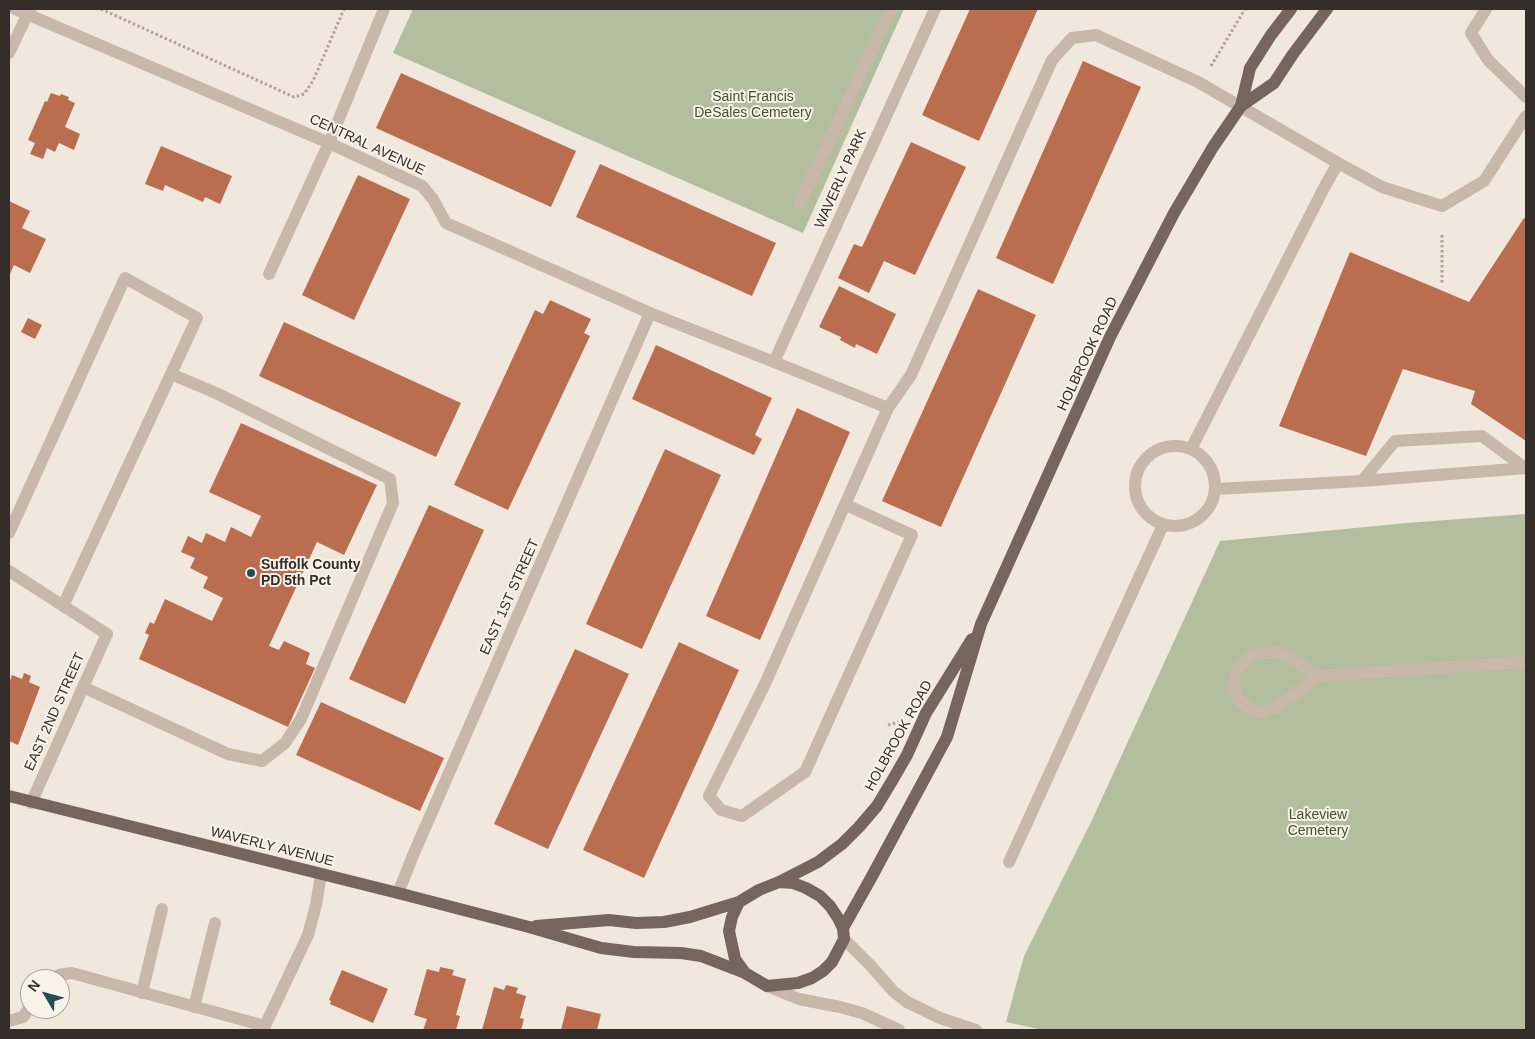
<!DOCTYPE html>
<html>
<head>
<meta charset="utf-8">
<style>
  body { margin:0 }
  #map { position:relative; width:1535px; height:1039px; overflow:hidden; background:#f0e8dd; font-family:Helvetica,sans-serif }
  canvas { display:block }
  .frame { position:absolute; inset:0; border:10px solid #352d29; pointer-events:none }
  .north { position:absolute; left:20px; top:969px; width:50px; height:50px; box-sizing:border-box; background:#f8f2e9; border:1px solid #aaa39c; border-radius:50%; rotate:307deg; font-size:14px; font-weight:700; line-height:20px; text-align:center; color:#352d29 }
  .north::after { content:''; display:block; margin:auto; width:18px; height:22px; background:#224e53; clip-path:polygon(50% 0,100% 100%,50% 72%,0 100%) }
</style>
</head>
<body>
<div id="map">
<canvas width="1535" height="1039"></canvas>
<div class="frame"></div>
<div class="north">N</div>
</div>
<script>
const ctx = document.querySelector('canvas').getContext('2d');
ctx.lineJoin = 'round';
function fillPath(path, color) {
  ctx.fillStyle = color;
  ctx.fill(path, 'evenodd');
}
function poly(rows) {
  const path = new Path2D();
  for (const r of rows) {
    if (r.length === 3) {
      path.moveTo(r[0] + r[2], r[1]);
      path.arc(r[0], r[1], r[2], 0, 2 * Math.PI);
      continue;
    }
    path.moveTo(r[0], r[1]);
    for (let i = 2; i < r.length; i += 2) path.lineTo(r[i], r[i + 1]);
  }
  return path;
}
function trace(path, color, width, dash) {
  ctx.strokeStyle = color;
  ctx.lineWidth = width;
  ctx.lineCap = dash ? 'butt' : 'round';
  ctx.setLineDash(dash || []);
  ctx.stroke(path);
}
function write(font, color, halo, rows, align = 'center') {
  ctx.font = font + ' Helvetica,sans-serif';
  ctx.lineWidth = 4;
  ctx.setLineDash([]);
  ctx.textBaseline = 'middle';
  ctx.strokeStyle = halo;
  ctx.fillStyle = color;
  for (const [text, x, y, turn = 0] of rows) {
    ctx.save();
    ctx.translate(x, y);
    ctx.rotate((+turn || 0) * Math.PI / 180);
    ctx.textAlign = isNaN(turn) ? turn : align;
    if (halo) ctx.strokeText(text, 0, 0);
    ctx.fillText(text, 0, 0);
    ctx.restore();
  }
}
const green = poly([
  [413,9,904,9,803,233,393,53],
  [1526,514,1526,1030,1043,1030,1006,1022,1024,956,1092,820,1220,541,1407,523]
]);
const building = poly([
  [970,9,1038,9,979,141,922,115],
  [1083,61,1141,87,1053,284,996,258],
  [401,73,576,151,551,207,376,128],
  [51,93,60,96,61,94,69,97,68,100,75,103,65,127,80,134,74,150,59,143,55,152,47,148,43,159,30,154,35,143,28,140,45,101,47,102],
  [911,142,966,167,915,275,884,261,869,293,838,278,854,244,862,247],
  [161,146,232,176,220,204,205,197,203,202,165,185,163,191,145,184],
  [600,164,776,243,752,296,576,217],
  [358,175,410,199,354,320,302,295],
  [9,201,30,211,22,228,46,239,30,273,14,265,9,276],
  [1524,218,1526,219,1526,441,1471,404,1475,391,1403,369,1366,456,1279,426,1350,252,1469,302],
  [839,286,896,314,877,354,856,344,855,348,840,340,841,337,819,327],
  [978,289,1036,315,941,527,882,501],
  [550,300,591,319,584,333,590,336,508,510,454,485,535,310,543,314],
  [28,318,42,325,35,339,21,332],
  [284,322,461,403,436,457,259,376],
  [656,345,772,398,755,435,762,439,754,455,632,399],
  [797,408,850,432,760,640,706,616],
  [241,423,377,485,344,555,317,542,269,646,279,650,284,641,310,653,306,664,315,668,288,727,139,659,149,635,145,633,150,622,154,624,165,599,212,621,223,598,203,588,208,577,190,568,195,558,181,552,188,536,202,543,206,533,225,542,231,527,251,537,261,516,209,492],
  [665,449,721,475,642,649,586,624],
  [429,505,484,530,405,704,349,679],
  [679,642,739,670,644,878,583,850],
  [575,649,629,674,548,849,494,824],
  [24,673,31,676,29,682,40,687,18,745,9,741,9,684,12,675,22,679],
  [321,702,444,758,420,811,296,755],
  [440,967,454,970,452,975,466,979,456,1015,460,1016,456,1030,423,1030,427,1019,414,1015,427,969,439,972],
  [342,970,388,989,373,1023,330,1004,331,1001,329,1000],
  [506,985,518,988,516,993,526,996,520,1018,524,1019,521,1030,482,1030,494,987,504,990],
  [567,1006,601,1014,597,1030,561,1030]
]);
const path = poly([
  [101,9,294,97,304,94,313,81,344,9],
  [1211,66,1245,9],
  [1442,235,1442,285],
  [888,725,899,722]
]);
const service = poly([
  [1486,9,1471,33,1488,60,1526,97],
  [800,203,891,9],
  [774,362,888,408,764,686,709,796,721,810,742,816,805,772,912,535,846,505],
  [888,408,911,375,1052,60,1072,38,1096,35,1198,82,1338,163,1382,187,1442,206,1484,181,1526,116],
  [1175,486,40],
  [1191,449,1325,186,1338,163],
  [1362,481,1395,441,1482,436,1525,468],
  [1215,489,1362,481,1526,468],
  [9,533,125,278,197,318,63,606],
  [9,571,107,634],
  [1319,676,1279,652,1253,654,1236,670,1233,687,1241,703,1258,712,1276,708,1319,676,1526,662],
  [83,687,228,754,262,761,285,743,301,719,393,503,390,479,216,393,171,374],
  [1009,862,1163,525],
  [54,979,59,975,72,973,265,1026],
  [142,993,162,909],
  [194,1007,215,923],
  [9,1021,23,1017,30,1007]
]);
const minor = poly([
  [15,9,329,143,422,186,433,199,446,223,650,313,774,362,935,9],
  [9,53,30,9],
  [269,274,329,143,384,9],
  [31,803,107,634],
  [398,893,414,853,650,313],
  [844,939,871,966,893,991,907,1002,940,1018,976,1030],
  [767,986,799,999,840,1007,862,1013,899,1030],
  [263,1030,308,935,316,905,321,875]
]);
const primary = poly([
  [1241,106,1274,83,1293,54,1327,9],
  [9,796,398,893,529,927,601,948,634,952,681,953,701,956,745,973],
  [779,882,793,883,806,888,820,896,830,906,838,918,843,928,844,939,832,962,823,971,812,978,798,983,767,986,745,973,735,959,729,931,732,917,739,902,759,890,779,882,818,862,842,844,859,827,877,806,892,781,907,755,926,713,972,639],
  [536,926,609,920,636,923,664,922,690,917,739,902],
  [843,928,871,878,947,737,981,624,1110,337,1174,213,1213,147,1241,106,1250,68,1271,35,1291,9]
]);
const markers = [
  [251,573,5,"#224e53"]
];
const parkNames = [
  ["Saint Francis",753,97],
  ["DeSales Cemetery",753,113],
  ["Lakeview",1318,815],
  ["Cemetery",1318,831]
];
const streetNames = [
  ["CENTRAL AVENUE",367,145,25],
  ["WAVERLY PARK",841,179,-66],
  ["HOLBROOK ROAD",1088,354,-65],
  ["EAST 1ST STREET",510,597,-66],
  ["EAST 2ND STREET",55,712,-66],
  ["HOLBROOK ROAD",899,736,-61],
  ["WAVERLY AVENUE",272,847,14]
];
const poiNames = [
  ["Suffolk County",261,565],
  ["PD 5th Pct",261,581]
];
fillPath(green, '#b2be9e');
fillPath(building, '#bb6d50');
trace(path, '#b3a294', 3, [2.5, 2.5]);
trace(service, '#c7b8aa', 12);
trace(minor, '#c7b8aa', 12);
trace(primary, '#76655b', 12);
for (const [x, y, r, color] of markers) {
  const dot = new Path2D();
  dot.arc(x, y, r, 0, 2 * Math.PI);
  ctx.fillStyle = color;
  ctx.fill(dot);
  trace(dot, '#f8f2e9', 2);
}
write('14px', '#44512f', '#f8f2e9', parkNames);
write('14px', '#352d29', '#f8f2e9', streetNames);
write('bold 14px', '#352d29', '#f8f2e9', poiNames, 'left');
</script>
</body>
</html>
